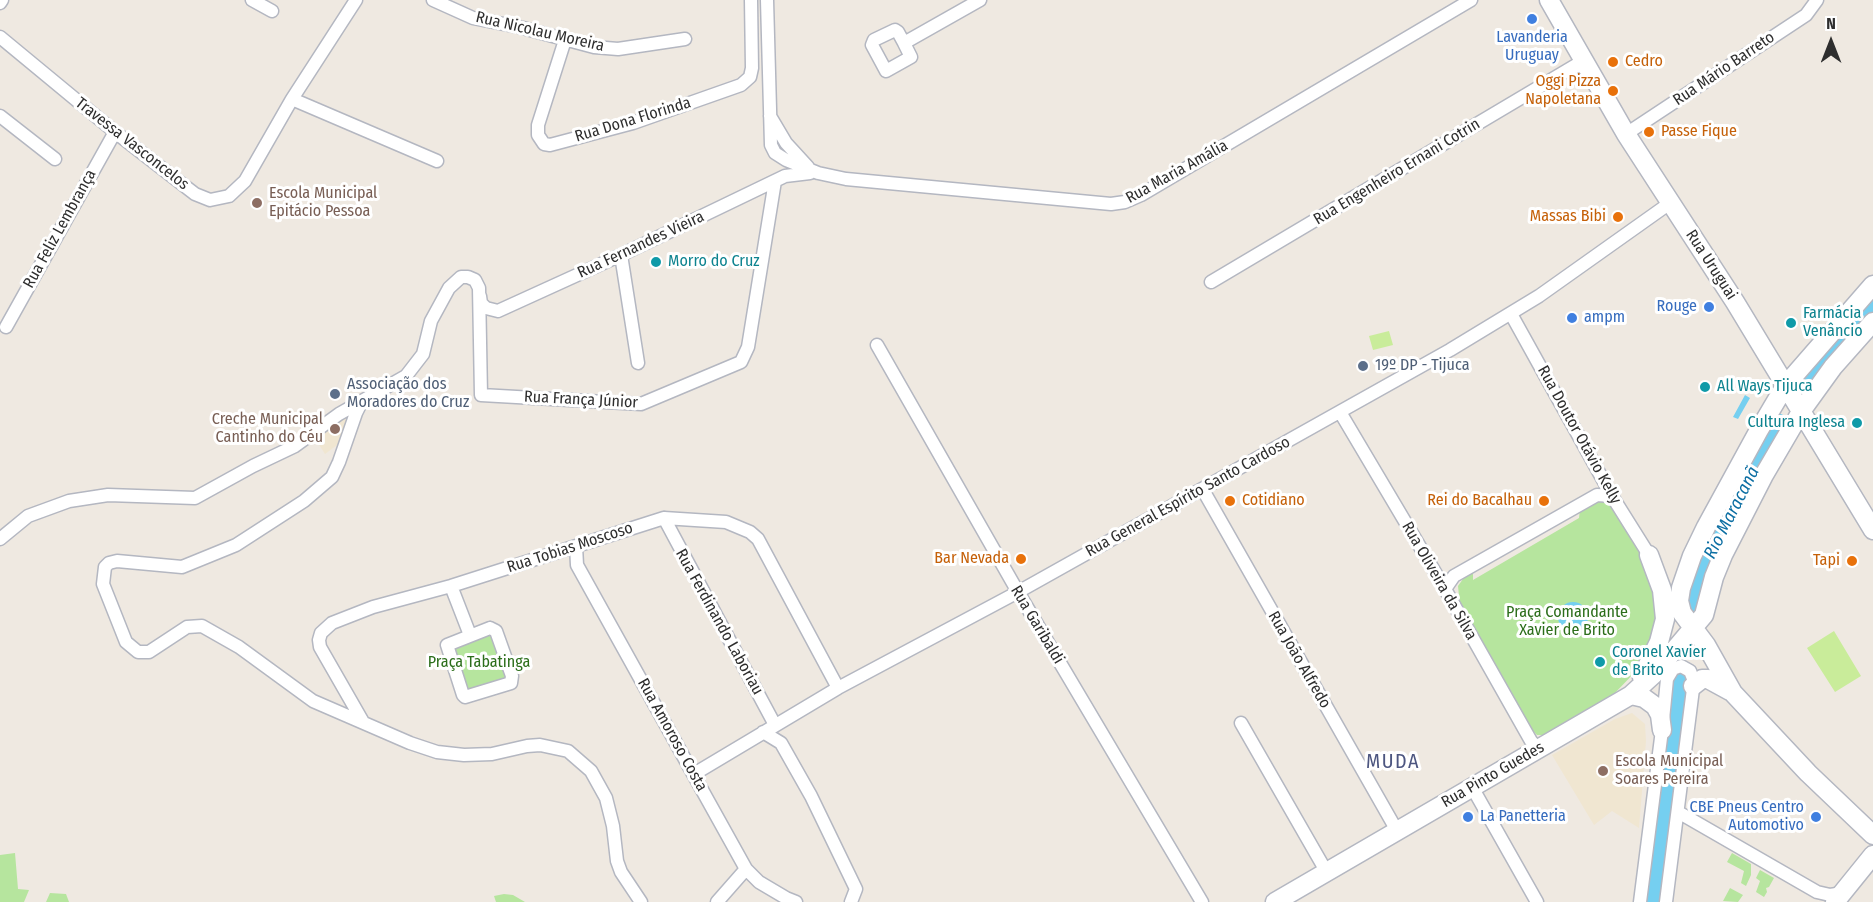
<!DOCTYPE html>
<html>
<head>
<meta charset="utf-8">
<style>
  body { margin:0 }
  #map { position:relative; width:1873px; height:902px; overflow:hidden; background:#efe9e1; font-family:"Fira Sans Condensed",sans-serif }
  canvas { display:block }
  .north { position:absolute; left:1801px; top:12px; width:60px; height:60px; -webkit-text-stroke:4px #fff; paint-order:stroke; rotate:0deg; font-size:16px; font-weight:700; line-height:24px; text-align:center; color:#2e2e2e }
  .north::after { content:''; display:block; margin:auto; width:21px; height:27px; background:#2e2e2e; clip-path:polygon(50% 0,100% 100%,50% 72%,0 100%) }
</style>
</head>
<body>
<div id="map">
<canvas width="1873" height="902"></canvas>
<div class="north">N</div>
</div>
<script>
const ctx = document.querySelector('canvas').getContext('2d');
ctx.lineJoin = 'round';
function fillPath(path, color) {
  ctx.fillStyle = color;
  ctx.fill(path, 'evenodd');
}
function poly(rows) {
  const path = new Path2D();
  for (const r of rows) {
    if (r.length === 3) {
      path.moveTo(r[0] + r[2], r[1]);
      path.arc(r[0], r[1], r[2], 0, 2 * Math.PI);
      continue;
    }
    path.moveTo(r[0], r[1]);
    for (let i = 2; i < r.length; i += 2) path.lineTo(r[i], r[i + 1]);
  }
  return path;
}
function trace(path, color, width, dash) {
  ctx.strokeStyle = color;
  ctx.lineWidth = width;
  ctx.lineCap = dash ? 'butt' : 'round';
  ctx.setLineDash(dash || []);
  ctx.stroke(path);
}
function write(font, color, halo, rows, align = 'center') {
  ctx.font = font + ' "Fira Sans Condensed",sans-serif';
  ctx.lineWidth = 6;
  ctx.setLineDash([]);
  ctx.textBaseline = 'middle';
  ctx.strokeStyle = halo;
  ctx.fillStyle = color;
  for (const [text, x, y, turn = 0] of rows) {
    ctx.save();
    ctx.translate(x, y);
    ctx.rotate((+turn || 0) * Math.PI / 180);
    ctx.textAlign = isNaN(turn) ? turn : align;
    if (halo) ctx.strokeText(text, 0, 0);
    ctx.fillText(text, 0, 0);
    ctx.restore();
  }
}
const education = poly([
  [345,415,348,421,341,442,325,454,314,437],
  [1632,713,1645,724,1646,741,1639,828,1612,811,1594,825,1552,755,1615,719]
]);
const green = poly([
  [1602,501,1612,504,1650,567,1657,589,1659,634,1641,666,1612,696,1546,735,1537,735,1532,730,1460,606,1458,586,1463,579,1473,572,1473,580,1579,518,1580,509],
  [491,629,511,680,469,696,448,646],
  [15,853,18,889,29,890,24,902,0,902,0,855],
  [1732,853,1751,864,1751,875,1746,886,1741,883,1744,871,1727,862],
  [1760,870,1774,878,1769,887,1766,888,1767,892,1764,897,1756,892,1760,881,1756,878],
  [1730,888,1743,895,1738,902,1723,901],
  [50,893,66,894,69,902,46,902],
  [504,894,513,895,525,902,496,902,494,896]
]);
const pitch = poly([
  [1389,331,1393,345,1373,350,1369,336],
  [1834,631,1861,676,1835,692,1807,648]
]);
const water = poly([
  [1745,395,1750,398,1738,419,1733,417],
  [1573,617,15]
]);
const river = poly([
  [1809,377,1837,343,1873,303],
  [1693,606,1699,580,1709,555,1760,452,1778,424],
  [1652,902,1681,675]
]);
const street = poly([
  [252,0,272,11],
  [433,0,473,18,519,27,594,47,618,49,685,39],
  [767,0,771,145,775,153,786,160,818,173,846,179,1111,204,1125,202,1141,195,1471,0],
  [0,3,2,0],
  [0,37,115,132,195,194,210,200,229,196,245,181,292,99,356,0],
  [565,40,538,125,538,135,544,144,550,145,633,123,741,85,750,77,752,68,751,0],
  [904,43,911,57,886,71,872,45,874,40,895,30,898,32,904,43,980,0],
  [292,99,437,161],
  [0,116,55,159],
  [770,116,786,143,808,167],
  [1626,134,1806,15,1817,0],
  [621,255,638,363],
  [1211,282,1583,61],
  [480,296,481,303,486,308,498,311,621,255,785,176,810,173],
  [1511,314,1612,496,1649,555],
  [6,327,115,132],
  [877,345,1018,592,1202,902],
  [362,401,356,413,339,462,332,477,304,501,236,545,182,567,117,561,109,563,105,567,103,584,126,642,138,652,149,652,187,627,202,626,239,647,313,701,410,743,437,752,464,755,492,754,527,746,540,745,568,751,591,771,606,798,613,826,617,861,621,872,641,902],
  [1340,412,1445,589,1531,741,1538,749],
  [1203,490,1396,829],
  [664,518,775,725],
  [0,539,28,516,69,501,108,495,195,498,253,466,295,446,339,414,406,376,423,354,431,321,449,288,461,277,468,277,475,280,479,288,481,395,641,404,741,362,748,347,775,181],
  [576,546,577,565,746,869,759,882,786,898,796,902],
  [451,586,470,635],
  [1445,589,1454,576,1597,495,1612,496],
  [490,628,496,631,512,676,511,683,465,697,463,695,447,645,490,628],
  [363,722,320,647,319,640,321,633,332,623,373,607,451,586,664,518,726,522,750,532,758,539,838,688],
  [1241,723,1326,871],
  [763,732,781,743,811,796,856,889,851,902],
  [694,774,838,688,1018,592,1450,350,1539,296,1670,203],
  [1472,787,1537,902],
  [1678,812,1817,892,1830,895,1843,893],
  [717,902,746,869],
  [1640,902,1662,730,1667,679,1673,669,1681,666,1690,671,1694,681,1666,902]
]);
const secondary = poly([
  [1549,0,1626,134,1735,302,1873,530],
  [1873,285,1785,386,1759,430,1706,527,1692,556,1681,588,1679,601,1682,613,1706,645,1733,693,1808,773,1873,835],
  [1642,677,1659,642,1665,619,1662,590,1649,555],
  [1693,686,1702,679,1708,679,1730,691],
  [1631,695,1644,698,1655,706,1660,715,1662,730],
  [1275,902,1631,695,1654,674,1704,615,1714,577,1723,555,1764,475,1802,410,1833,367,1873,322],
  [1835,902,1873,855]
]);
const markers = [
  [1532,19,6,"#3f7fe0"],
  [1613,62,6,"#e8710a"],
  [1613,91,6,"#e8710a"],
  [1649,132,6,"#e8710a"],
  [257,203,6,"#8d6e63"],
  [1618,217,6,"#e8710a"],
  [656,262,6,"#0f9aa8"],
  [1709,307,6,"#3f7fe0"],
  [1572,318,6,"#3f7fe0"],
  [1791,323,6,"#0f9aa8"],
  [1363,366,6,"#5c6f8a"],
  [1705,387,6,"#0f9aa8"],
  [335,394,6,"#5c6f8a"],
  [1857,423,6,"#0f9aa8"],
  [335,429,6,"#8d6e63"],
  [1230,501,6,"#e8710a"],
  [1544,501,6,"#e8710a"],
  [1021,559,6,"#e8710a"],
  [1852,561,6,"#e8710a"],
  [1600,662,6,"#0f9aa8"],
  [1603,771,6,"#8d6e63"],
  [1468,817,6,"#3f7fe0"],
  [1816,817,6,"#3f7fe0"]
];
const streetNames = [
  ["Rua Nicolau Moreira",540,32,13],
  ["Rua Mário Barreto",1724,69,-34],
  ["Rua Dona Florinda",633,120,-17],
  ["Travessa Vasconcelos",132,144,38],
  ["Rua Maria Amália",1177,172,-29],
  ["Rua Engenheiro Ernani Cotrin",1397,172,-31],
  ["Rua Feliz Lembrança",60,229,-61],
  ["Rua Fernandes Vieira",641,245,-25],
  ["Rua Uruguai",1711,265,57],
  ["Rua França Júnior",581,400,3],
  ["Rua Doutor Otávio Kelly",1579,435,61],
  ["Rua General Espírito Santo Cardoso",1188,497,-29],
  ["Rua Tobias Moscoso",570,548,-18],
  ["Rua Oliveira da Silva",1439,581,60],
  ["Rua Ferdinando Laboriau",719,622,61],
  ["Rua Garibaldi",1037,625,59],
  ["Rua João Alfredo",1299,660,60],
  ["Rua Amoroso Costa",672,735,61],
  ["Rua Pinto Guedes",1493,775,-30]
];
const shopNames = [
  ["Lavanderia",1532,38,"center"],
  ["Uruguay",1532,56,"center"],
  ["Rouge",1697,307],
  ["ampm",1584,318,"left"],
  ["CBE Pneus Centro",1804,808],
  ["Automotivo",1804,826],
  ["La Panetteria",1480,817,"left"]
];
const foodNames = [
  ["Cedro",1625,62,"left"],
  ["Oggi Pizza",1601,82],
  ["Napoletana",1601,100],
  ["Passe Fique",1661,132,"left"],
  ["Massas Bibi",1606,217],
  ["Cotidiano",1242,501,"left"],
  ["Rei do Bacalhau",1532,501],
  ["Bar Nevada",1009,559],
  ["Tapi",1840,561]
];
const educationNames = [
  ["Escola Municipal",269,194],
  ["Epitácio Pessoa",269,212],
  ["Creche Municipal",323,420,"right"],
  ["Cantinho do Céu",323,438,"right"],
  ["Escola Municipal",1615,762],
  ["Soares Pereira",1615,780]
];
const cultureNames = [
  ["Morro do Cruz",668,262],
  ["Farmácia",1803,314],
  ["Venâncio",1803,332],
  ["All Ways Tijuca",1717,387],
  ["Cultura Inglesa",1845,423,"right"],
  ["Coronel Xavier",1612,653],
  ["de Brito",1612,671]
];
const serviceNames = [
  ["19º DP - Tijuca",1375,366],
  ["Associação dos",347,385],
  ["Moradores do Cruz",347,403]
];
const parkNames = [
  ["Praça Comandante",1567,613],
  ["Xavier de Brito",1567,631],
  ["Praça Tabatinga",479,663]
];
const waterNames = [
  ["Rio Maracanã",1732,513,-63]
];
const quarterNames = [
  ["MUDA",1393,762]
];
fillPath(education, '#f0e6d1');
fillPath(green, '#b6e59e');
fillPath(pitch, '#c9ec9a');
fillPath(water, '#75cff0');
trace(river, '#75cff0', 21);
trace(street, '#b4b7c1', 15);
trace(secondary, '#b4b7c1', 21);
trace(street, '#fff', 12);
trace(secondary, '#fff', 18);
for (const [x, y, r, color] of markers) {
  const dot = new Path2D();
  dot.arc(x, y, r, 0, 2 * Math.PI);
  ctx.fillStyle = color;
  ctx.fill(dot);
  trace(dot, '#fff', 2);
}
write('16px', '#2e2e2e', '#fff', streetNames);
write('16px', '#366cbe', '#fff', shopNames, 'right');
write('16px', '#c56008', '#fff', foodNames, 'right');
write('16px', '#785e54', '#fff', educationNames, 'left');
write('16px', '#0d838f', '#fff', cultureNames, 'left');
write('16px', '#4e5e75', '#fff', serviceNames, 'left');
write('16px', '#2c6e1b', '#fff', parkNames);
write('italic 18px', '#0d6fa3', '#fff', waterNames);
ctx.letterSpacing = '1.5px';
write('20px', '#4d5680', '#fff', quarterNames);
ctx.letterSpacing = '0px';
</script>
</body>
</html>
